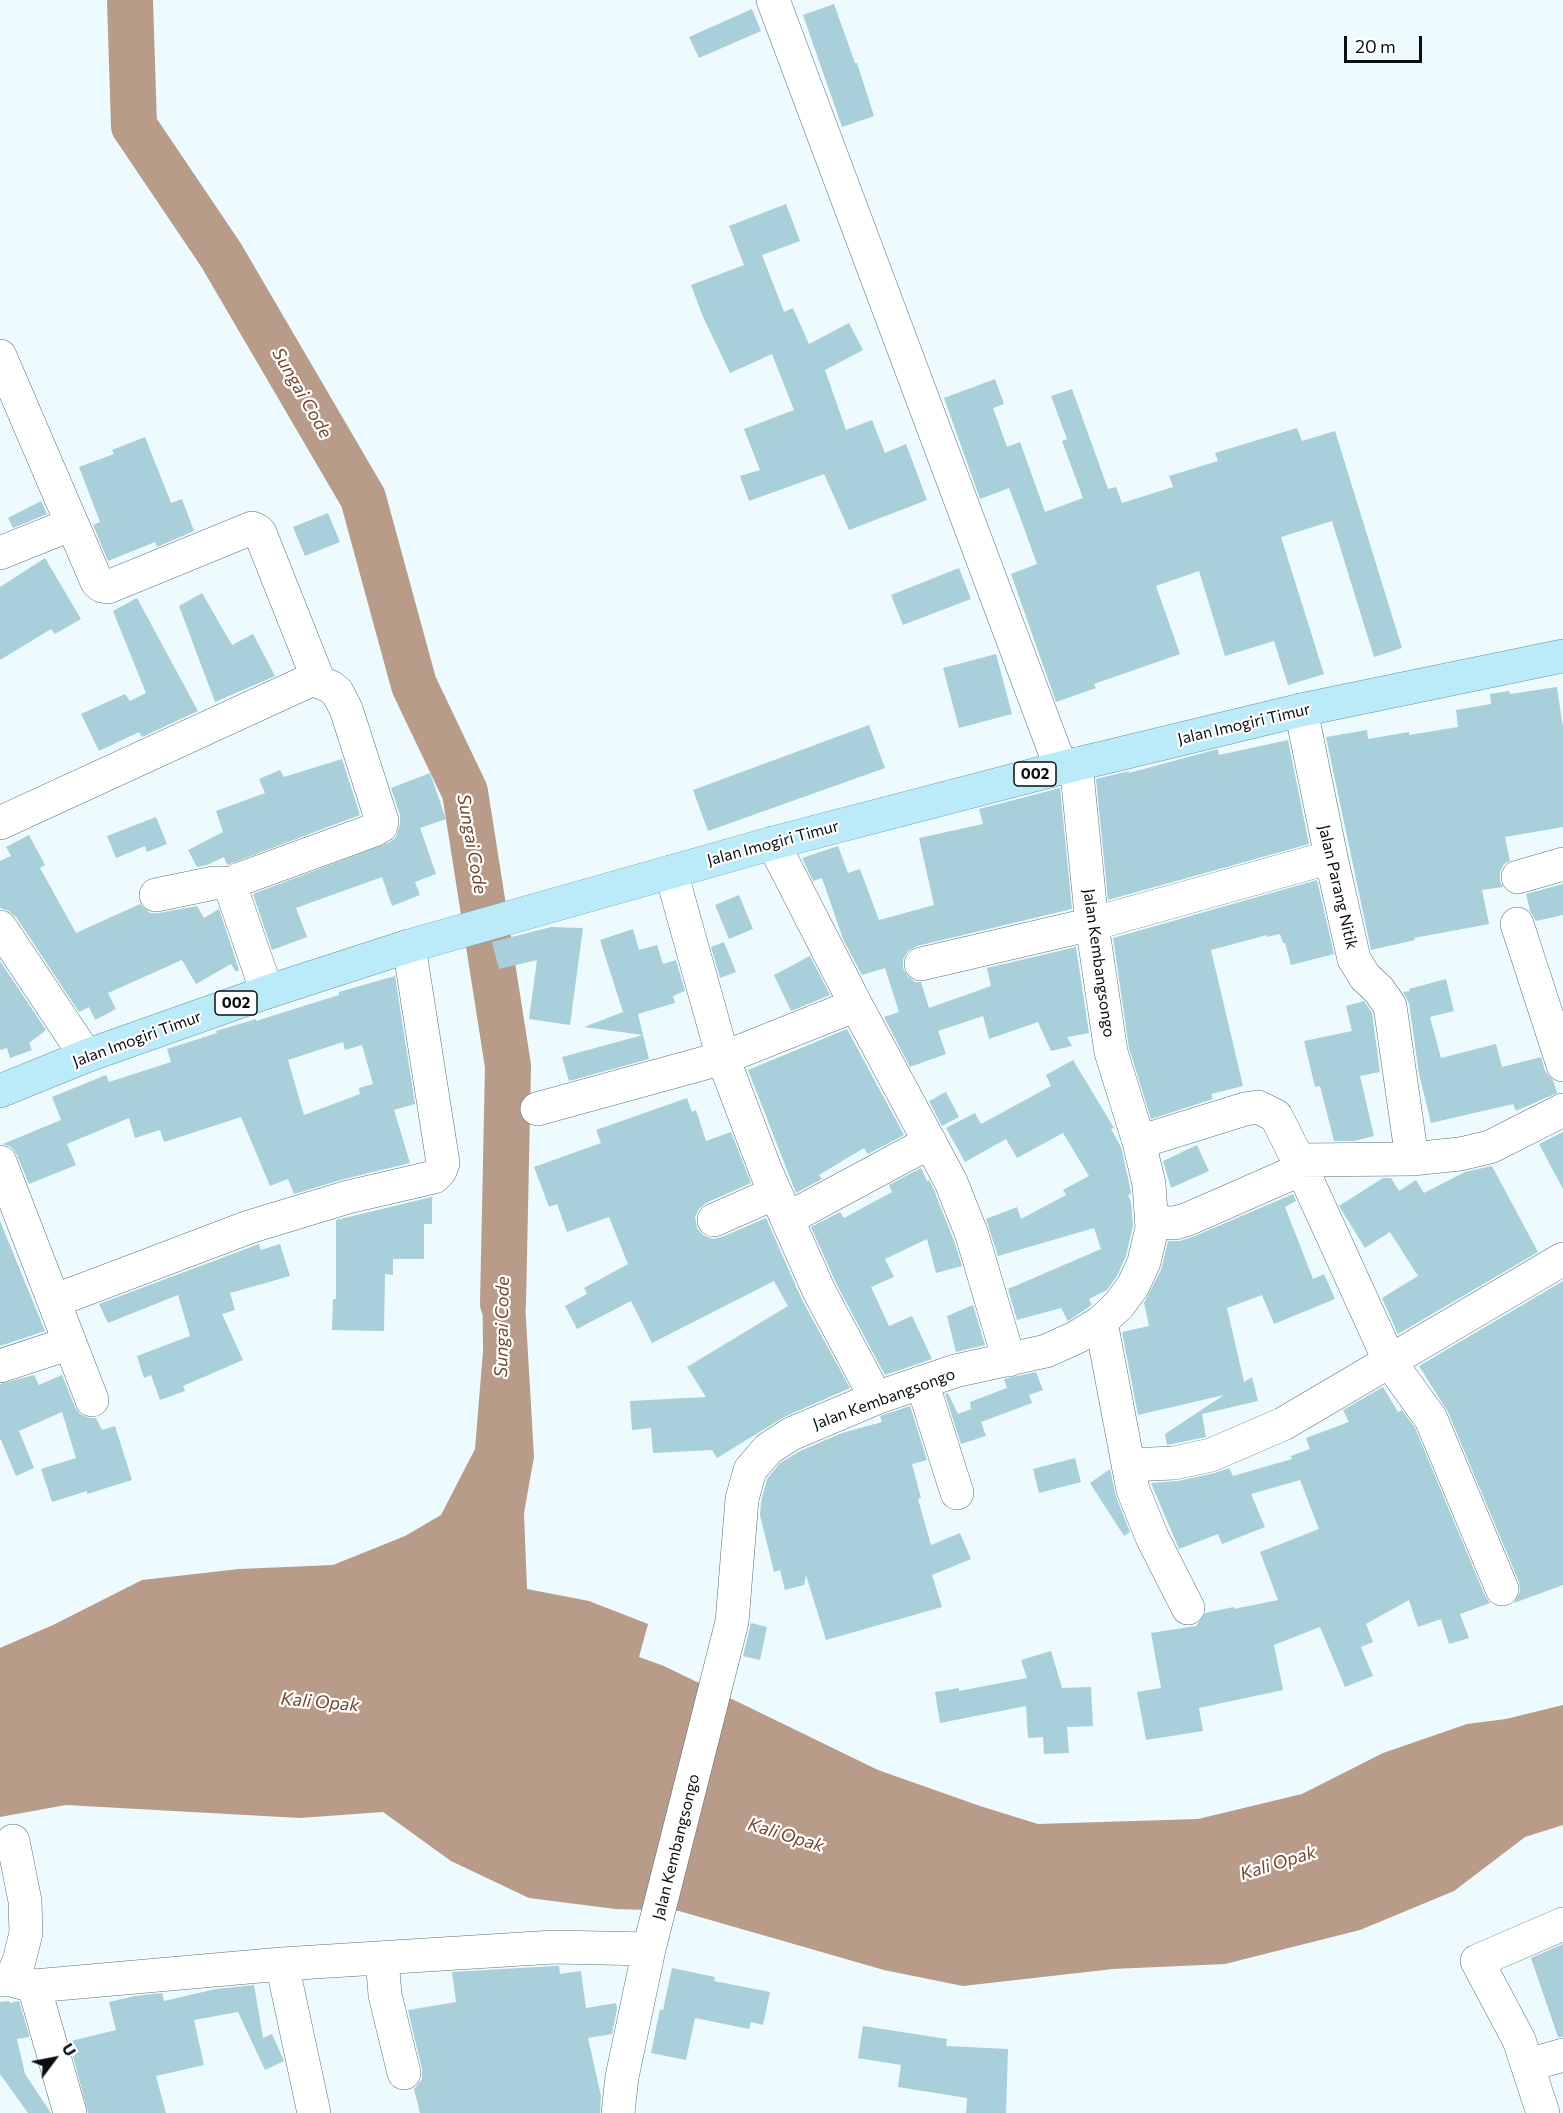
<!DOCTYPE html>
<html>
<head>
<meta charset="utf-8">
<style>
  body { margin:0 }
  #map { position:relative; width:1563px; height:2113px; overflow:hidden; background:#edfafe; font-family:Commissioner,sans-serif }
  canvas { display:block }
  .north { position:absolute; left:24px; top:2029px; width:60px; height:60px; -webkit-text-stroke:4px #fff; paint-order:stroke; rotate:58deg; font-size:16px; font-weight:700; line-height:24px; text-align:center; color:#080f11 }
  .north::after { content:''; display:block; margin:auto; width:21px; height:27px; background:#080f11; clip-path:polygon(50% 0,100% 100%,50% 72%,0 100%) }
  .scale { position:absolute; left:1344px; top:36px; width:78px; height:27px; box-sizing:border-box; border:3px solid #080f11; border-top:0; padding-left:8px; font-size:18px; line-height:21px; white-space:nowrap; color:#080f11; -webkit-text-stroke:4px #fff; paint-order:stroke }
</style>
</head>
<body>
<div id="map">
<canvas width="1563" height="2113"></canvas>
<div class="north">U</div>
<div class="scale">20 m</div>
</div>
<script>
const ctx = document.querySelector('canvas').getContext('2d');
ctx.lineJoin = 'round';
function fillPath(path, color) {
  ctx.fillStyle = color;
  ctx.fill(path, 'evenodd');
}
function poly(rows) {
  const path = new Path2D();
  for (const r of rows) {
    path.moveTo(r[0], r[1]);
    for (let i = 2; i < r.length; i += 2) path.lineTo(r[i], r[i + 1]);
  }
  return path;
}
function trace(path, color, width, dash) {
  ctx.strokeStyle = color;
  ctx.lineWidth = width;
  ctx.lineCap = dash ? 'butt' : 'round';
  ctx.setLineDash(dash || []);
  ctx.stroke(path);
}
function write(font, color, halo, rows, align = 'center') {
  ctx.font = font + ' Commissioner,sans-serif';
  ctx.lineWidth = 4.5;
  ctx.setLineDash([]);
  ctx.textBaseline = 'middle';
  ctx.strokeStyle = halo;
  ctx.fillStyle = color;
  for (const [text, x, y, turn = 0] of rows) {
    ctx.save();
    ctx.translate(x, y);
    ctx.rotate((+turn || 0) * Math.PI / 180);
    ctx.textAlign = isNaN(turn) ? turn : align;
    if (halo) ctx.strokeText(text, 0, 0);
    ctx.fillText(text, 0, 0);
    ctx.restore();
  }
}
const water = poly([
  [482,1227,522,1251,534,1457,524,1513,527,1589,589,1601,648,1624,639,1657,664,1666,878,1770,980,1806,1038,1824,1198,1819,1302,1794,1383,1753,1467,1724,1506,1719,1563,1705,1563,1825,1525,1837,1454,1891,1360,1930,1225,1964,1113,1969,963,1986,884,1970,679,1911,615,1909,529,1898,451,1861,383,1812,300,1818,66,1805,0,1817,0,1648,53,1625,142,1580,239,1569,333,1565,405,1536,441,1515,475,1449,483,1351]
]);
const river = poly([
  [130,0,134,126,221,255,363,498,414,685,465,792,508,1066,503,1304]
]);
const building = poly([
  [834,4,855,63,857,63,874,116,842,127,803,15],
  [752,9,761,31,699,58,689,37],
  [786,204,800,241,762,255,784,312,793,308,809,344,849,323,863,350,825,370,846,430,872,420,885,453,906,444,927,500,849,530,824,474,749,501,740,476,760,470,744,429,794,410,772,354,730,373,703,317,691,285,744,265,729,226],
  [995,379,1004,404,993,408,1007,447,1020,442,1045,512,1083,498,1062,441,1067,439,1051,396,1072,389,1108,489,1116,487,1122,503,1173,487,1169,476,1218,461,1215,453,1297,428,1302,441,1335,431,1402,648,1374,657,1332,521,1281,537,1324,674,1288,685,1274,641,1225,656,1199,571,1156,586,1180,654,1094,684,1096,688,1056,702,1011,574,1037,564,1020,517,1009,488,980,499,944,398],
  [145,437,171,503,182,499,194,531,157,547,155,542,108,561,93,525,100,522,79,467,114,454,112,450],
  [41,501,47,514,13,528,8,518],
  [328,513,340,542,305,556,293,527],
  [45,558,81,619,55,634,51,629,0,660,0,587],
  [959,568,971,599,903,625,891,595],
  [202,593,232,645,253,634,275,676,215,702,179,606],
  [137,598,198,711,142,737,139,732,99,751,81,714,125,694,130,701,146,693,113,611],
  [996,654,1012,714,959,728,943,668],
  [1557,687,1563,728,1563,827,1505,837,1510,861,1504,864,1500,872,1500,882,1503,887,1482,890,1489,924,1414,938,1415,940,1371,950,1326,737,1367,730,1368,739,1409,732,1409,735,1458,727,1456,710,1491,704,1490,694,1509,691,1510,694],
  [869,725,885,768,708,831,693,790],
  [1288,740,1309,844,1108,900,1096,779,1129,771,1129,773,1218,749,1219,755],
  [342,759,360,815,227,865,224,857,207,865,197,867,188,850,223,832,216,811,265,793,259,779,280,770,284,777],
  [430,773,446,819,420,828,436,874,415,882,420,895,392,906,382,877,296,908,307,937,272,950,253,894,390,842,396,837,400,824,400,815,391,788],
  [1060,788,1072,909,917,946,908,951,903,959,903,968,908,977,915,982,921,982,929,1008,991,986,987,968,1076,947,1089,1033,1067,1037,1072,1046,1051,1051,1038,1022,989,1039,983,1016,938,1031,946,1054,910,1067,884,1017,899,1012,885,968,862,975,843,939,822,878,813,881,802,858,838,846,848,873,860,869,879,920,934,905,919,838,983,824,979,809],
  [156,817,167,844,147,852,145,846,116,858,107,836],
  [29,835,45,865,40,868,76,933,140,904,150,913,159,913,197,906,204,918,219,909,239,970,236,972,231,964,196,984,182,960,108,993,116,1009,95,1020,89,1007,79,1012,16,917,9,911,0,908,0,861,11,856,6,847],
  [1317,880,1334,954,1291,965,1285,943,1283,943,1280,934,1267,937,1267,935,1211,950,1243,1086,1211,1094,1213,1099,1151,1119,1129,1048,1113,938],
  [1563,884,1563,915,1536,921,1530,911,1526,894],
  [739,895,753,929,729,939,715,905],
  [551,927,583,928,570,1025,529,1019,537,960,499,969,492,942],
  [633,929,639,950,657,945,663,964,676,960,685,991,673,996,675,1003,638,1014,643,1035,584,1027,623,1012,600,940],
  [724,942,736,972,720,978,711,947],
  [810,956,830,995,791,1011,774,975],
  [0,961,46,1030,29,1043,32,1050,10,1058,7,1048,0,1050],
  [395,976,415,1104,394,1110,410,1163,344,1179,294,1194,288,1179,270,1186,241,1117,164,1142,160,1130,135,1138,129,1118,67,1144,76,1165,29,1184,17,1155,11,1147,3,1144,61,1120,52,1097,106,1075,109,1082,171,1062,167,1049,217,1033,216,1031,256,1019,256,1021,326,999,339,995,339,992],
  [343,1042,345,1050,362,1045,373,1084,359,1088,360,1094,304,1115,288,1060],
  [1446,979,1454,1011,1430,1017,1441,1058,1496,1044,1502,1067,1541,1057,1545,1071,1553,1080,1557,1093,1516,1111,1513,1104,1431,1123,1419,1074,1409,1003,1403,992,1410,991,1409,989],
  [1364,1001,1372,1013,1380,1072,1360,1076,1374,1136,1354,1141,1334,1141,1320,1086,1315,1087,1304,1041,1352,1031,1346,1006],
  [847,1029,904,1135,868,1154,864,1148,819,1175,822,1179,796,1193,748,1070],
  [643,1035,649,1059,569,1081,562,1057],
  [1073,1060,1114,1128,1111,1129,1121,1147,1130,1187,1131,1194,1128,1195,1131,1202,1133,1226,1126,1256,1117,1276,1107,1290,1089,1299,1092,1305,1068,1321,1061,1308,1017,1320,1008,1289,1101,1249,1094,1228,998,1256,986,1219,1017,1207,1021,1219,1066,1195,1063,1190,1089,1176,1063,1133,1017,1158,1006,1139,965,1162,946,1128,975,1113,981,1124,1051,1086,1046,1075],
  [946,1092,959,1117,942,1126,929,1101],
  [687,1098,692,1112,696,1110,706,1141,731,1132,751,1183,706,1203,699,1209,695,1217,697,1228,703,1235,713,1239,722,1237,766,1218,802,1300,850,1388,784,1417,717,1458,712,1450,653,1453,651,1428,632,1430,630,1401,706,1397,687,1367,788,1306,774,1281,652,1343,631,1301,577,1329,565,1306,587,1294,584,1288,628,1264,609,1217,567,1232,557,1204,549,1207,534,1167,601,1143,596,1130],
  [1563,1132,1563,1189,1539,1144],
  [1197,1145,1209,1171,1171,1188,1163,1161],
  [1492,1166,1538,1252,1398,1334,1382,1298,1418,1276,1390,1232,1365,1248,1339,1206,1383,1178,1391,1178,1399,1191,1416,1180,1424,1193,1465,1172],
  [921,1168,927,1181,929,1180,934,1190,954,1241,962,1266,936,1273,927,1239,885,1259,894,1277,871,1287,889,1326,912,1316,932,1359,885,1375,836,1283,811,1227,840,1212,844,1218,892,1192,889,1185],
  [1293,1194,1296,1201,1285,1207,1313,1279,1324,1274,1335,1299,1274,1324,1262,1295,1227,1308,1244,1382,1252,1377,1258,1401,1202,1414,1206,1437,1167,1445,1165,1434,1224,1395,1138,1415,1122,1332,1149,1326,1144,1303,1161,1270,1168,1241,1180,1241,1195,1236],
  [432,1197,432,1224,424,1224,424,1259,393,1259,393,1275,385,1274,384,1331,332,1330,333,1299,336,1299,336,1220],
  [0,1221,45,1331,0,1346],
  [259,1244,261,1250,280,1244,290,1276,230,1293,235,1310,222,1314,243,1360,183,1386,185,1391,160,1400,151,1375,144,1378,137,1356,190,1336,178,1295,108,1323,99,1304],
  [1563,1281,1563,1585,1514,1603,1520,1592,1519,1582,1448,1412,1419,1366],
  [973,1305,985,1345,956,1352,947,1316],
  [1036,1372,1043,1390,1029,1395,1032,1403,981,1422,986,1436,961,1444,945,1394,948,1393,958,1414,971,1409,970,1402,1007,1388,1004,1379],
  [34,1375,39,1385,62,1375,75,1407,80,1414,89,1418,96,1418,102,1430,115,1426,132,1480,87,1494,87,1491,52,1502,41,1469,76,1458,62,1412,19,1431,34,1468,16,1476,1,1440,0,1440,0,1384],
  [1383,1387,1398,1412,1402,1410,1415,1428,1485,1596,1490,1603,1460,1614,1469,1638,1449,1644,1441,1619,1418,1627,1409,1600,1366,1624,1373,1642,1361,1647,1373,1676,1345,1687,1320,1627,1274,1645,1283,1690,1199,1708,1203,1731,1146,1740,1137,1692,1161,1688,1151,1633,1196,1626,1205,1613,1234,1607,1234,1609,1278,1600,1260,1552,1319,1529,1300,1480,1251,1494,1265,1527,1222,1544,1218,1534,1179,1549,1151,1483,1178,1481,1215,1473,1229,1468,1233,1476,1292,1459,1291,1456,1310,1449,1306,1438,1349,1422,1343,1410],
  [910,1406,927,1460,912,1464,921,1498,918,1499,931,1545,960,1533,971,1559,932,1575,942,1607,826,1640,806,1575,804,1585,785,1590,780,1570,774,1572,760,1515,761,1502,767,1479,780,1463,800,1451,842,1433,882,1422,880,1416],
  [1075,1458,1081,1482,1039,1493,1033,1469],
  [1110,1469,1116,1497,1130,1532,1124,1536,1090,1483],
  [751,1623,767,1627,760,1660,743,1656],
  [1051,1651,1062,1688,1091,1687,1093,1726,1067,1727,1069,1753,1044,1754,1043,1737,1028,1738,1026,1706,940,1723,935,1692,959,1688,959,1691,1027,1678,1021,1660],
  [1563,1944,1563,2037,1558,2037,1531,1958],
  [554,1966,559,1966,560,1974,581,1971,586,2008,616,2003,617,2009,612,2034,588,2038,601,2096,600,2113,420,2113,414,2089,422,2079,422,2069,408,2010,456,2002,452,1972],
  [672,1968,715,1977,714,1981,770,1992,763,2025,751,2022,749,2029,695,2018,686,2060,651,2053,660,2009,663,2010],
  [254,1985,263,2038,272,2034,284,2061,265,2070,238,2012,194,2020,204,2065,156,2076,166,2113,88,2113,73,2056,75,2056,71,2041,116,2030,109,2002,135,1996,162,1993,164,2001,216,1989],
  [9,2001,10,2003,19,2001,29,2035,29,2037,17,2039,25,2074,51,2113,28,2113,0,2074,0,2002],
  [863,2026,947,2039,946,2046,1008,2049,1006,2113,966,2113,967,2098,898,2087,901,2065,858,2058]
]);
const minor = poly([
  [773,0,1061,768],
  [0,356,97,582,102,586,108,587,252,528,257,530,260,533,314,669,316,674,313,679],
  [0,553,72,524],
  [1301,710,1331,857,1354,959,1365,977,1379,990,1390,1006,1412,1159],
  [0,823,313,679,331,687,337,692,346,709,382,821,381,826,374,830,240,879,230,885,267,992],
  [773,843,856,1005,951,1182,972,1235,1009,1360],
  [671,872,723,1058,765,1169,819,1291,876,1398],
  [1518,877,1563,864],
  [156,895,214,883,224,883,230,885],
  [1517,924,1563,1065],
  [0,927,86,1056],
  [921,964,1092,924,1331,857],
  [537,1109,723,1058,856,1005],
  [1139,1142,1245,1109,1258,1107,1276,1116,1298,1160,1390,1362,1431,1419,1502,1589],
  [1298,1160,1412,1159,1460,1154,1490,1147,1563,1110],
  [0,1162,92,1400],
  [787,1219,930,1142],
  [714,1220,775,1193],
  [1152,1222,1175,1223,1188,1219,1302,1169],
  [54,1301,249,1227,348,1197,434,1177,440,1171,443,1163,409,946],
  [1101,1322,1133,1490,1152,1537,1188,1608],
  [0,1366,70,1343],
  [922,1382,957,1493],
  [1128,1465,1174,1463,1211,1455,1283,1424,1563,1259],
  [382,1958,385,1995,404,2073],
  [282,1964,314,2113],
  [0,1980,11,1980,34,1986,282,1964,554,1947,649,1949],
  [11,1980,19,1961,26,1933,25,1901,13,1841],
  [34,1986,70,2113],
  [1528,2065,1563,2055],
  [618,2113,622,2077,649,1949,732,1622,742,1499,750,1470,768,1449,791,1434,876,1398,955,1371,1046,1351,1077,1337,1101,1322,1119,1305,1133,1286,1144,1262,1152,1228,1149,1184,1139,1142,1111,1052,1092,924,1076,764],
  [1543,2113,1519,2040,1477,1961,1563,1924]
]);
const major = poly([
  [0,1091,86,1056,267,992,409,946,773,843,1061,768,1301,710,1563,656]
]);
const shields = [
  [1035,774,42],
  [236,1003,42]
];
const shieldNames = [
  ["002",1035,774],
  ["002",236,1003]
];
const streetNames = [
  ["Jalan Imogiri Timur",1244,724,-13],
  ["Jalan Imogiri Timur",773,843,-15],
  ["Jalan Parang Nitik",1338,887,77],
  ["Jalan Kembangsongo",1099,963,82],
  ["Jalan Imogiri Timur",137,1039,-20],
  ["Jalan Kembangsongo",884,1399,-20],
  ["Jalan Kembangsongo",676,1847,-76]
];
const waterNames = [
  ["Sungai Code",302,393,60],
  ["Sungai Code",472,844,80],
  ["Sungai Code",502,1327,-89],
  ["Kali Opak",320,1702,5],
  ["Kali Opak",786,1835,17],
  ["Kali Opak",1278,1863,-17]
];
fillPath(water, '#b99b8a');
trace(river, '#b99b8a', 46);
fillPath(building, '#a9cfdb');
trace(minor, '#5e7177', 34);
trace(major, '#5f95a5', 34);
trace(minor, '#fff', 33);
trace(major, '#bbebf9', 33);
for (const [x, y, w] of shields) {
  const box = new Path2D();
  box.roundRect(x - w / 2, y - 12, w, 24, 4.5);
  ctx.fillStyle = '#fff';
  ctx.fill(box);
  trace(box, '#080f11', 1.5);
}
write('bold 15px', '#080f11', null, shieldNames);
write('16px', '#080f11', '#fff', streetNames);
write('italic 18px', '#74482c', '#fff', waterNames);
</script>
</body>
</html>
